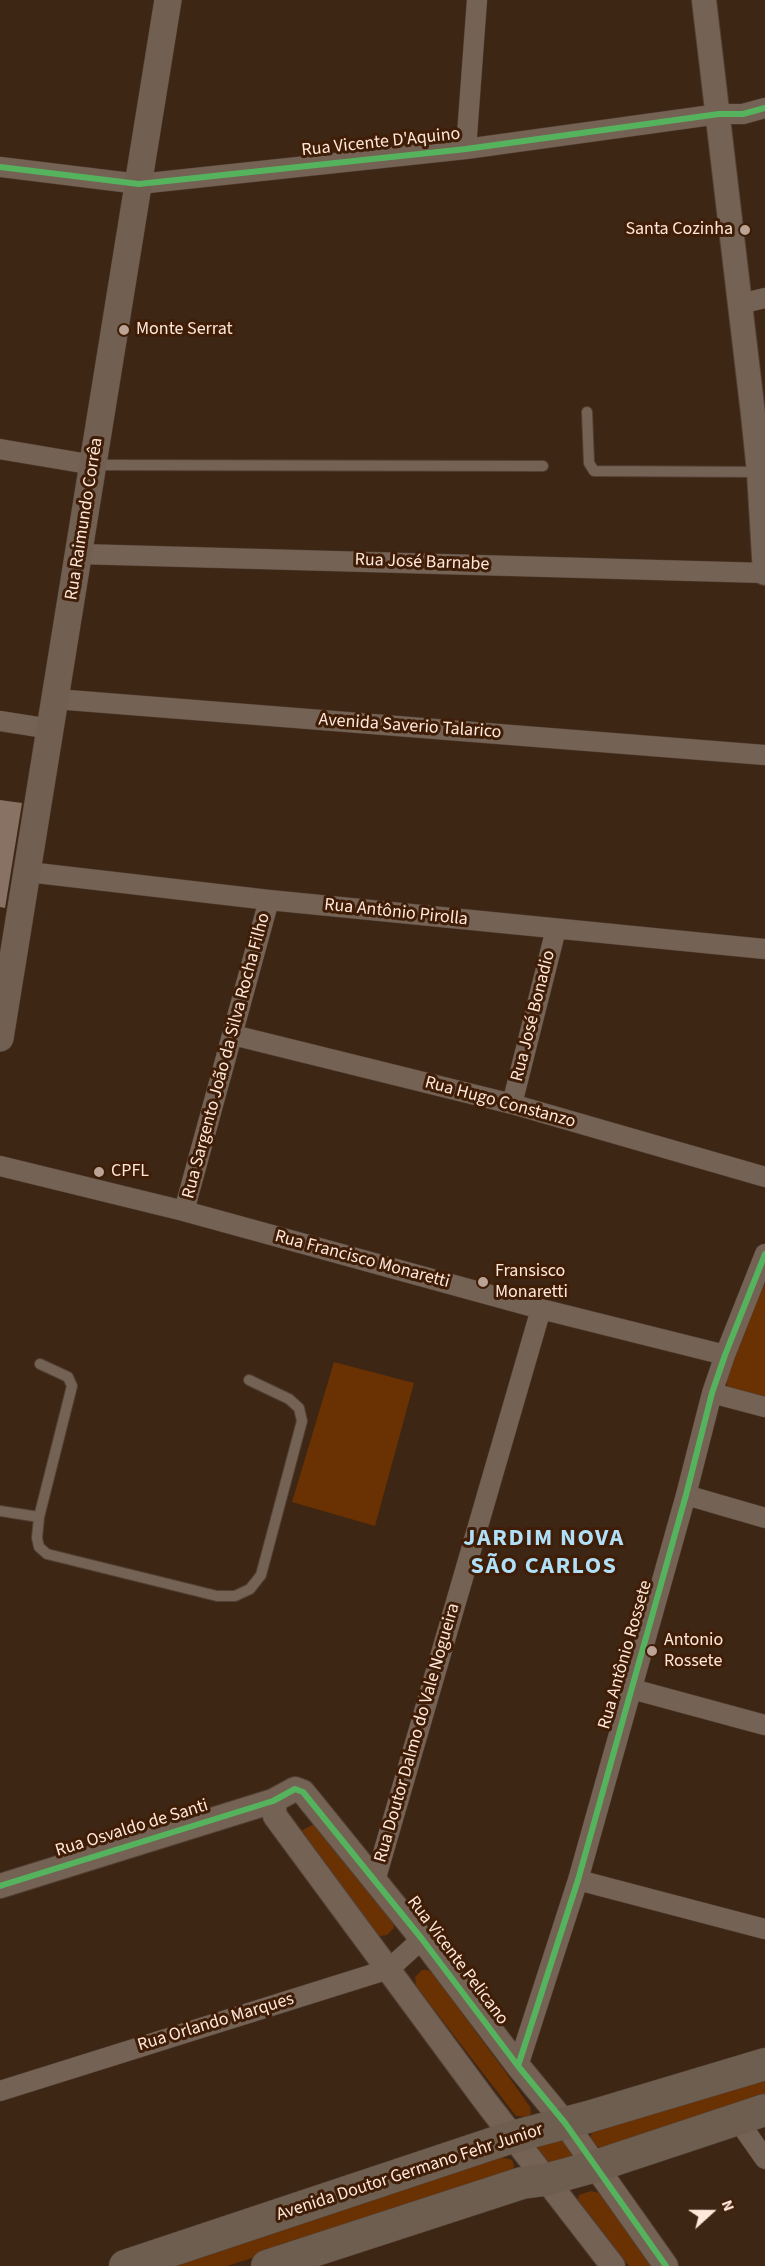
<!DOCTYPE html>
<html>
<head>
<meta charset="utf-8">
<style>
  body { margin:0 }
  #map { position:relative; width:765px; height:2266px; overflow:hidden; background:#3e2614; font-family:"Source Sans 3",sans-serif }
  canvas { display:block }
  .north { position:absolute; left:681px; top:2182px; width:60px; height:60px; -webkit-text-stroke:4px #3f1d06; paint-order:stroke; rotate:69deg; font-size:16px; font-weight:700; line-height:24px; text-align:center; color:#ffe7da }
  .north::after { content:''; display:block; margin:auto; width:21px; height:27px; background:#ffe7da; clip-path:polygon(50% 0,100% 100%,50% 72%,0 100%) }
</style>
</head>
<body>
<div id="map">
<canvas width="765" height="2266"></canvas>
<div class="north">N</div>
</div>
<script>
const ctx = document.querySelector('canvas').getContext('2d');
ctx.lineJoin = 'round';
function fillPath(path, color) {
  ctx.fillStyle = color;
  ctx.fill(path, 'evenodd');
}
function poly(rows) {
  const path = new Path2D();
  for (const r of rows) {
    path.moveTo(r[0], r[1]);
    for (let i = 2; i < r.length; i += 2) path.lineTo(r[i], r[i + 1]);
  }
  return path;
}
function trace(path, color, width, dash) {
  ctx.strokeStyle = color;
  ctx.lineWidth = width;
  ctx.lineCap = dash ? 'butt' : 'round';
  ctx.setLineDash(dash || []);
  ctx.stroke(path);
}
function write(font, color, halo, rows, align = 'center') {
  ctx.font = font + ' "Source Sans 3",sans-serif';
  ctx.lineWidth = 6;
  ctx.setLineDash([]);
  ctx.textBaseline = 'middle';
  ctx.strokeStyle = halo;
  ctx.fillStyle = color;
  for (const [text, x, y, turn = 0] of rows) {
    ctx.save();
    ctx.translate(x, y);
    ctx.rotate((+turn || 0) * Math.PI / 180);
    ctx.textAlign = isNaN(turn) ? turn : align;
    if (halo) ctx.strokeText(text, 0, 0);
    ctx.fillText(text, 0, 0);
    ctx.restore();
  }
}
const green = poly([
  [765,1282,765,1401,728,1390,726,1379,728,1369],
  [334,1362,414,1383,375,1526,292,1502],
  [314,1824,393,1922,394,1928,387,1935,381,1936,376,1935,301,1831],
  [422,1970,428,1970,434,1975,504,2070,530,2107,531,2114,527,2117,516,2116,416,1986,415,1977],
  [765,2075,765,2095,600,2148,591,2141,590,2137,593,2131],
  [559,2134,574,2151,573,2158,553,2171,536,2148,538,2142],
  [501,2157,512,2160,514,2165,513,2172,508,2176,227,2266,145,2266],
  [591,2191,599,2193,653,2266,629,2266,578,2200,579,2195]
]);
const building = poly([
  [0,800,22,803,5,908,0,907]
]);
const service = poly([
  [587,412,589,463,594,471,759,472],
  [94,465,543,466],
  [40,1364,68,1377,72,1386,39,1517,37,1538,39,1547,47,1554,217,1596,235,1596,250,1589,261,1575,302,1421,299,1408,289,1399,249,1380],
  [0,1511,39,1517]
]);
const minor = poly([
  [466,149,477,0],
  [0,167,139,184,466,149,719,114,743,114,765,108],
  [740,304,765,298],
  [0,449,94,465],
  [79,554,765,573],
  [55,699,765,755],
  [0,721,51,729],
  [28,872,269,900,765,949],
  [233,1035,512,1104,765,1177],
  [512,1104,556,929],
  [0,1166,184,1211,541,1309,725,1355],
  [184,1211,269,900],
  [712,1393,765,1407],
  [686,1495,765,1518],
  [632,1689,765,1725],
  [578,1880,765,1929],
  [375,1881,541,1309],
  [518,2066,578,1880,686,1495,712,1393,725,1355,765,1254],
  [0,2091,389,1969,422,1939],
  [737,2119,765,2159]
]);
const tertiary = poly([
  [704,0,753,414,759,472,765,573],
  [273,1801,275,1816,486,2102,613,2266],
  [0,1886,273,1801,295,1789,303,1792,422,1939,518,2066,565,2123,666,2266]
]);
const secondary = poly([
  [0,1038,168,0]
]);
const primary = poly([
  [125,2266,512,2137,588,2117,765,2064],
  [267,2266,522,2183,545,2180,596,2166,765,2110]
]);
const cycleway = poly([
  [0,167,139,184,466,149,719,114,743,114,765,108],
  [0,1886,273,1801,295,1789,303,1792,422,1939,518,2066,565,2123,666,2266],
  [518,2066,578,1880,686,1495,712,1393,725,1355,765,1254]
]);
const markers = [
  [745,230,6,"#bba395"],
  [124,330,6,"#bba395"],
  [99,1172,6,"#bba395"],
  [483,1282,6,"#bba395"],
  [652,1651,6,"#bba395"]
];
const streetNames = [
  ["Rua Vicente D'Aquino",381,143,-6],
  ["Rua Raimundo Corrêa",85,519,-81],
  ["Rua José Barnabe",422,563,2],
  ["Avenida Saverio Talarico",410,727,4],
  ["Rua Antônio Pirolla",396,913,6],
  ["Rua José Bonadio",534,1016,-76],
  ["Rua Sargento João da Silva Rocha Filho",227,1056,-75],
  ["Rua Hugo Constanzo",500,1103,15],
  ["Rua Francisco Monaretti",362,1260,15],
  ["Rua Antônio Rossete",626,1655,-74],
  ["Rua Doutor Dalmo do Vale Nogueira",418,1733,-74],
  ["Rua Osvaldo de Santi",132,1829,-17],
  ["Rua Vicente Pelicano",457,1961,53],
  ["Rua Orlando Marques",216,2023,-17],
  ["Avenida Doutor Germano Fehr Junior",410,2173,-18]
];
const poiNames = [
  ["Santa Cozinha",733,230,"right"],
  ["Monte Serrat",136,330],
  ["CPFL",111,1172],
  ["Fransisco",495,1272],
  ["Monaretti",495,1293],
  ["Antonio",664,1641],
  ["Rossete",664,1662]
];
const districtNames = [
  ["JARDIM NOVA",544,1540],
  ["SÃO CARLOS",544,1568]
];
fillPath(green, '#6a3103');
fillPath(building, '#887264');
trace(service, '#544135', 12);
trace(minor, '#544135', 21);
trace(tertiary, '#544135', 26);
trace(secondary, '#544135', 28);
trace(primary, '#544135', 33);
trace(service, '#746255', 10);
trace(minor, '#746255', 20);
trace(tertiary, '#746255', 24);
trace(secondary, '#716051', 27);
trace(primary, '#6e5e4f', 32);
trace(cycleway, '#56b35d', 6);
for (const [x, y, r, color] of markers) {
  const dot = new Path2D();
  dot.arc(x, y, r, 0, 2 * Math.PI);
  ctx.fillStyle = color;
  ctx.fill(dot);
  trace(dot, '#3f1d06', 2);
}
write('18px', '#ffe7da', '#3f1d06', streetNames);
write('18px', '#ffe7da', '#3f1d06', poiNames, 'left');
ctx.letterSpacing = '1.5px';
write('bold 24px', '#b0dff8', '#3f1d06', districtNames);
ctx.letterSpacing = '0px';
</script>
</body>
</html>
